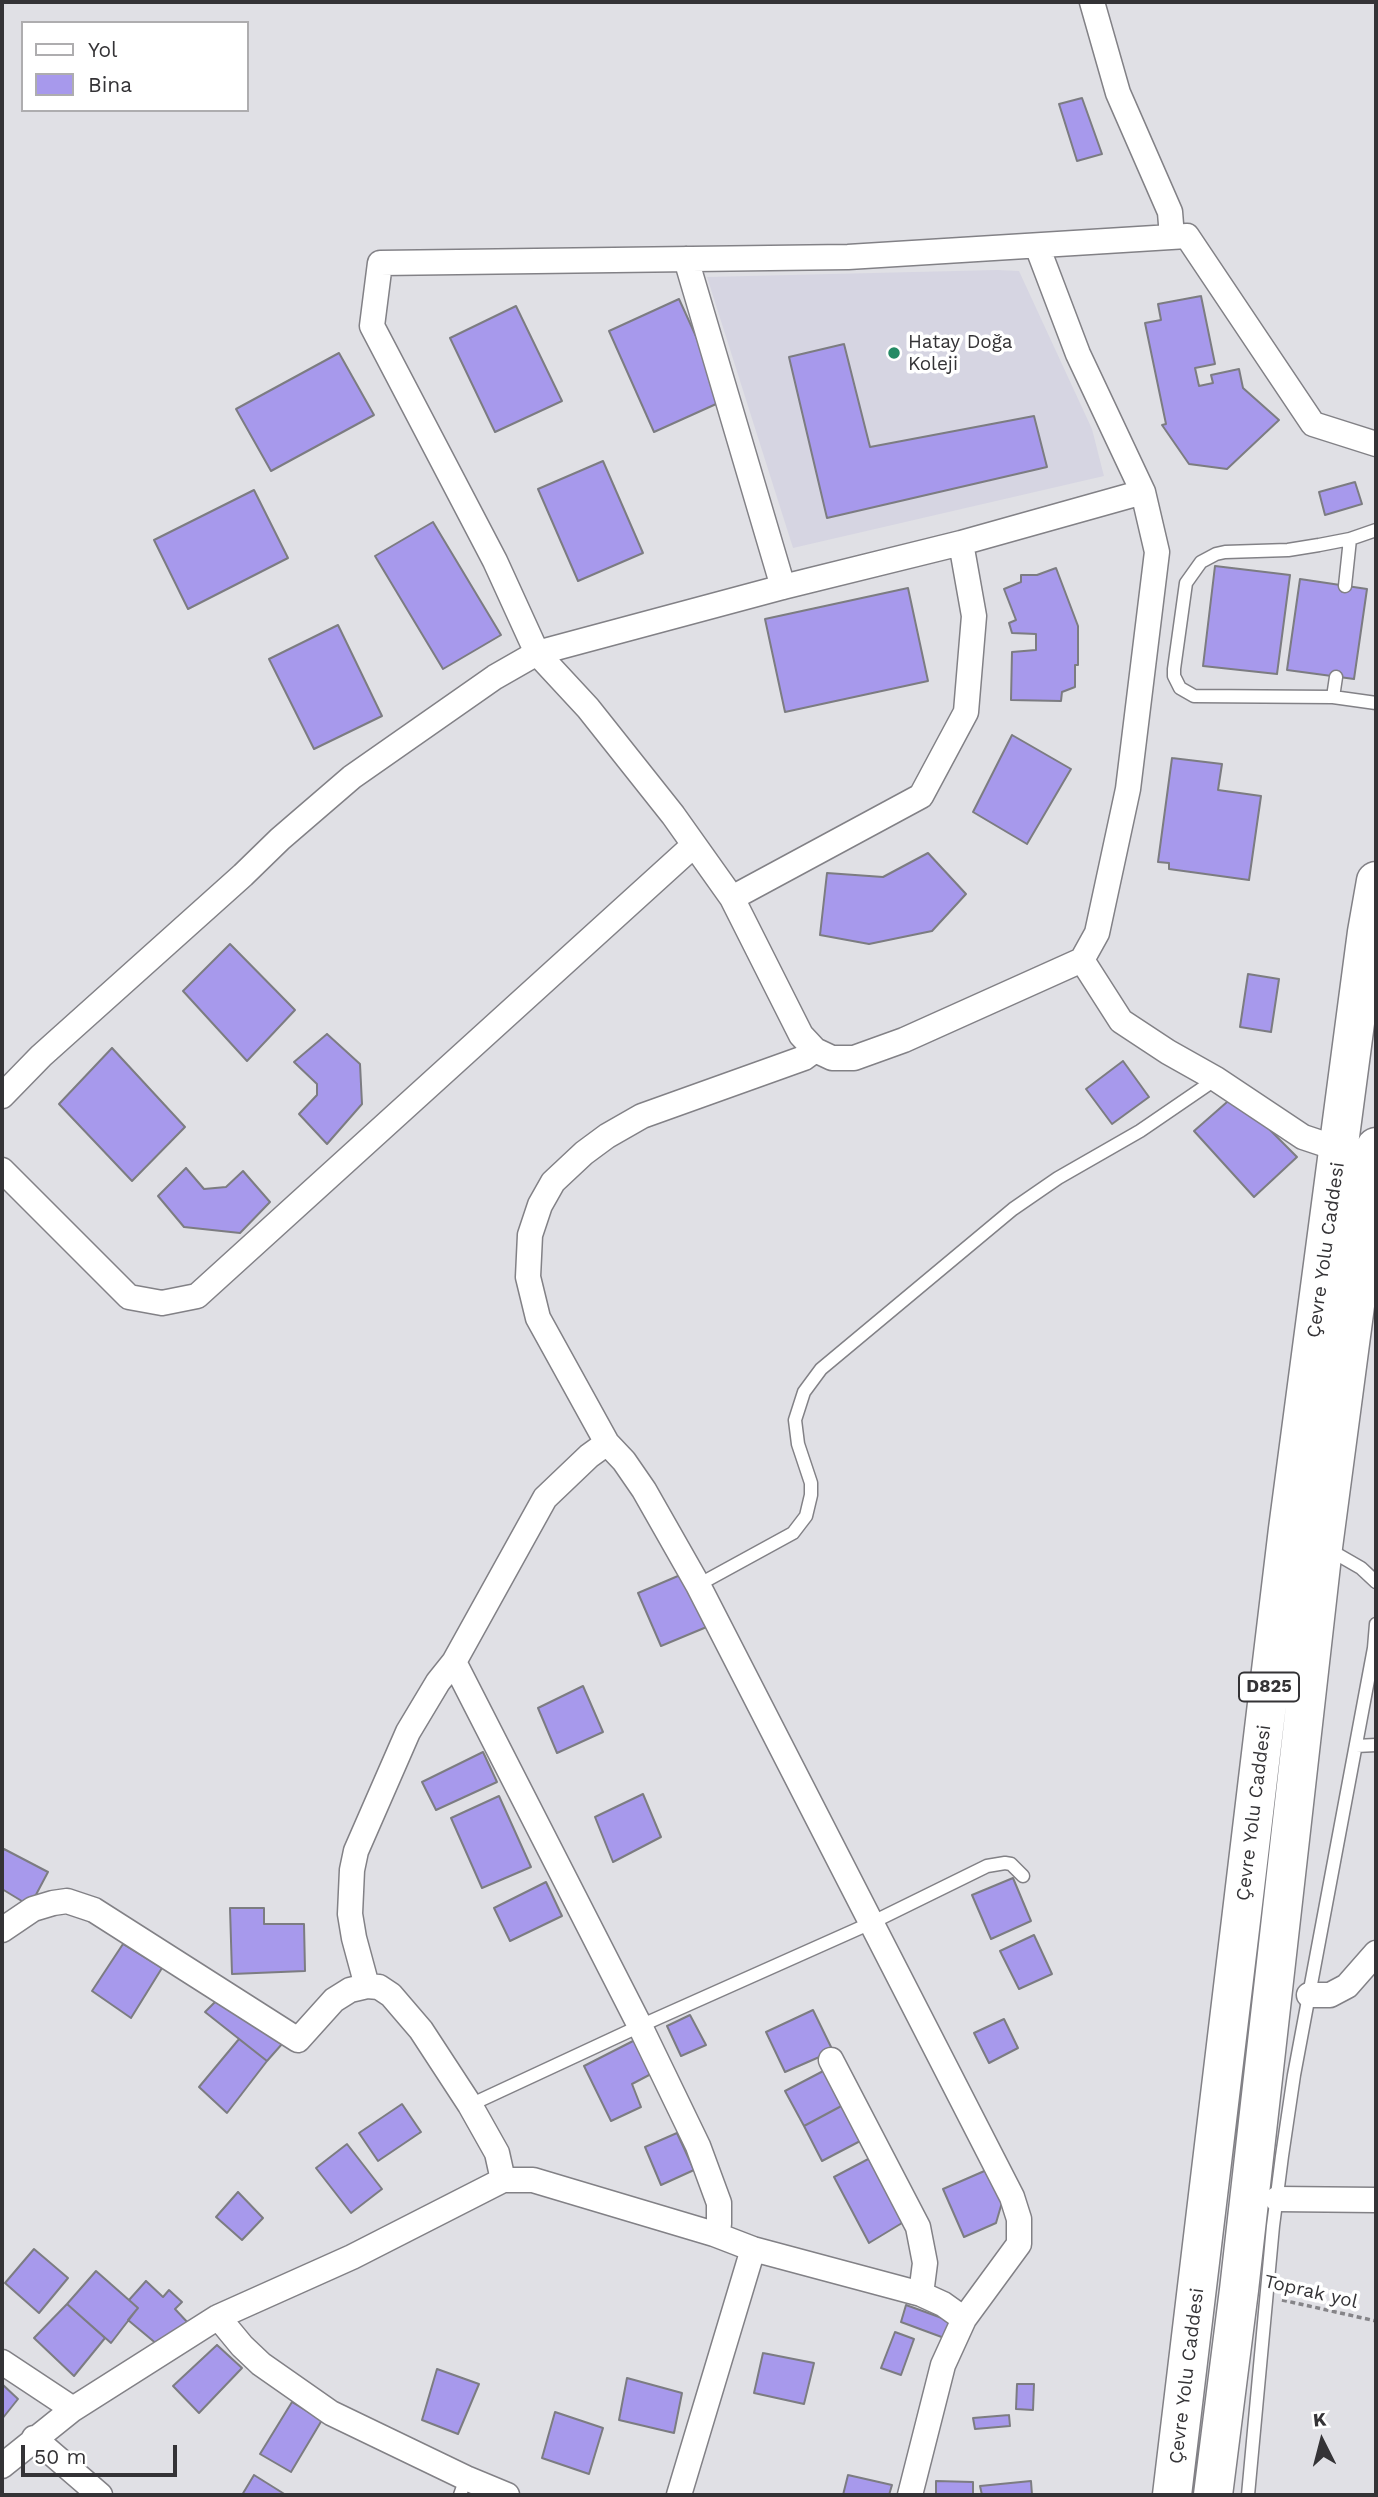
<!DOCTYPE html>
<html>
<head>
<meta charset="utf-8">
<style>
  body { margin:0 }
  #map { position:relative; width:1378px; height:2497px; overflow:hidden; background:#e0e0e5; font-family:"Work Sans",sans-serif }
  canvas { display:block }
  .frame { position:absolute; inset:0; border:4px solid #343336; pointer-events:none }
  .legend { position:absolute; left:21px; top:21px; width:228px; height:91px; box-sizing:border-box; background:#fff; border:2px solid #aeadaf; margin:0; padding:9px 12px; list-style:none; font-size:21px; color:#343336 }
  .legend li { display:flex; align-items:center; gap:14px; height:35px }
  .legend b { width:35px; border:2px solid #aeadaf }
  .north { position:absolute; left:1287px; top:2406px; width:70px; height:70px; -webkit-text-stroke:5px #fff; paint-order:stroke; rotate:354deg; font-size:19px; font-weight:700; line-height:28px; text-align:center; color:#343336 }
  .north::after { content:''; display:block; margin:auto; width:24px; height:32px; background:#343336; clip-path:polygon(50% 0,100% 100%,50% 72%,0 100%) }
  .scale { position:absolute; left:21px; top:2445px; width:156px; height:32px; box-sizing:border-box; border:4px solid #343336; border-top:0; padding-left:9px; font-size:21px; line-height:24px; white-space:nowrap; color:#343336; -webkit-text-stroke:5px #fff; paint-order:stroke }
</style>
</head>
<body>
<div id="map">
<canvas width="1378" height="2497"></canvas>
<div class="frame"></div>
<ul class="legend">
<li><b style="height:9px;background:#fff"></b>Yol</li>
<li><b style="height:19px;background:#a799ec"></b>Bina</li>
</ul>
<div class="north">K</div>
<div class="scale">50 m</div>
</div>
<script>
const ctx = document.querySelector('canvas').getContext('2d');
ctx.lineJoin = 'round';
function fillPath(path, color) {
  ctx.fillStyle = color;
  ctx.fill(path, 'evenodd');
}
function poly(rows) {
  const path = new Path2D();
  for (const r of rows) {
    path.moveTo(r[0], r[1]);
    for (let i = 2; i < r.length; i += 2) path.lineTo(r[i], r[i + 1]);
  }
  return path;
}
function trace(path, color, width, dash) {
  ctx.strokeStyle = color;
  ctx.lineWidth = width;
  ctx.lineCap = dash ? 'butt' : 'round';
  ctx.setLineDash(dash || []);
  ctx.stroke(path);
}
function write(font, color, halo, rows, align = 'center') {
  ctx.font = font + ' "Work Sans",sans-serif';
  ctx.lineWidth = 7;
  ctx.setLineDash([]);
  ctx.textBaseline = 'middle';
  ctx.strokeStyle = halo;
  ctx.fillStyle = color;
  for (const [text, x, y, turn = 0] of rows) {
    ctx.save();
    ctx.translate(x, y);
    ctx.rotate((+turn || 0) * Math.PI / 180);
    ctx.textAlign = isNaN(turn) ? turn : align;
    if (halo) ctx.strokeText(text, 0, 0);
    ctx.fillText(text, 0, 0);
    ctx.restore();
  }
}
const built = poly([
  [997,270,1019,271,1092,429,1104,476,793,548,707,277]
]);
const building = poly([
  [1082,98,1102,154,1077,161,1059,104,1082,98],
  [1201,296,1215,364,1195,368,1199,386,1213,383,1211,375,1239,369,1243,388,1279,420,1227,469,1189,464,1162,425,1166,424,1145,323,1161,320,1158,304,1201,296],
  [679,299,725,400,654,432,609,331,679,299],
  [516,306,562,401,495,432,450,338,516,306],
  [844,344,870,447,1034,416,1047,467,827,518,789,357,844,344],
  [339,353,374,415,271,471,236,409,339,353],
  [603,461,643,553,578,581,538,489,603,461],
  [1355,482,1362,504,1325,515,1319,492,1355,482],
  [254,490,288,558,188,609,154,540,254,490],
  [433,522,501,635,443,669,375,556,433,522],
  [1215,566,1290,575,1277,674,1203,666,1215,566],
  [1056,568,1078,626,1078,665,1075,665,1075,687,1062,692,1061,701,1011,700,1012,652,1036,650,1036,634,1012,633,1009,623,1016,620,1004,589,1021,582,1021,575,1037,575,1056,568],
  [1300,579,1367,589,1354,679,1287,670,1300,579],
  [908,588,928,681,785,712,765,619,908,588],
  [338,625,382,716,314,749,269,659,338,625],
  [1012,735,1071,769,1027,844,973,812,1012,735],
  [1172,758,1222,764,1218,790,1261,796,1249,880,1169,869,1169,863,1158,862,1172,758],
  [928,853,966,894,932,931,869,944,820,935,827,873,883,877,928,853],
  [230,944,295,1010,247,1061,183,991,230,944],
  [1248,974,1279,979,1271,1032,1240,1027,1248,974],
  [327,1034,360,1064,362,1104,327,1144,299,1114,317,1095,317,1084,294,1062,327,1034],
  [112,1048,185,1127,132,1181,59,1104,112,1048],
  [1123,1061,1149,1097,1112,1124,1086,1089,1123,1061],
  [1235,1095,1297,1157,1254,1197,1194,1131,1235,1095],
  [186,1168,204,1189,226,1187,243,1171,270,1202,240,1233,184,1227,158,1196,186,1168],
  [685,1573,709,1626,661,1646,638,1593,685,1573],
  [583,1686,603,1732,557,1753,538,1708,583,1686],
  [483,1752,497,1782,436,1810,422,1782,483,1752],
  [643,1794,661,1837,613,1862,595,1817,643,1794],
  [499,1796,531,1867,482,1888,451,1818,499,1796],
  [4,1849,48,1872,30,1906,2,1889,2,1854,4,1849],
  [1013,1878,1031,1921,991,1939,972,1895,1013,1878],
  [546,1882,562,1916,510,1941,494,1908,546,1882],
  [230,1908,264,1908,264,1924,304,1924,305,1971,232,1974,230,1908],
  [1034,1935,1052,1974,1019,1989,1000,1951,1034,1935],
  [123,1944,162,1968,131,2018,92,1991,123,1944],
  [221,1996,282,2044,267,2061,205,2012,221,1996],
  [813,2010,833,2051,785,2072,766,2032,813,2010],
  [690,2015,706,2045,681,2056,667,2026,690,2015],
  [1004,2019,1018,2048,989,2063,974,2033,1004,2019],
  [239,2039,267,2061,227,2113,199,2087,239,2039],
  [635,2040,651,2074,632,2084,641,2107,611,2121,584,2066,635,2040],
  [829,2068,847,2103,804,2126,785,2091,829,2068],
  [847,2103,866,2138,822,2161,804,2126,847,2103],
  [402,2104,421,2132,378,2161,359,2133,402,2104],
  [677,2133,694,2170,661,2185,645,2147,677,2133],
  [347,2144,382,2189,351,2213,316,2168,347,2144],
  [874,2156,907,2220,869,2243,834,2177,874,2156],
  [989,2169,1003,2199,996,2223,964,2237,943,2189,989,2169],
  [238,2192,263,2218,242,2240,216,2217,238,2192],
  [34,2249,68,2278,39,2313,5,2283,34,2249],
  [96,2271,138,2308,111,2343,67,2304,96,2271],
  [146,2281,163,2297,169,2290,182,2302,175,2309,189,2324,164,2350,128,2320,138,2308,129,2300,146,2281],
  [67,2304,105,2338,74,2376,34,2338,67,2304],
  [906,2305,953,2322,947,2339,901,2322,906,2305],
  [895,2332,914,2339,901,2375,881,2368,895,2332],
  [217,2345,242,2368,199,2413,173,2386,217,2345],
  [763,2353,814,2363,804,2404,754,2393,763,2353],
  [437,2369,479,2384,458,2434,422,2420,437,2369],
  [627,2378,682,2393,674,2433,619,2420,627,2378],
  [2,2384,18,2399,2,2419,2,2384],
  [1017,2384,1034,2384,1033,2410,1016,2409,1017,2384],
  [292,2402,322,2420,291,2472,260,2454,292,2402],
  [555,2412,603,2428,589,2474,542,2458,555,2412],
  [1009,2415,1010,2426,975,2429,973,2418,1009,2415],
  [254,2475,286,2495,242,2495,254,2475],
  [848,2475,892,2485,889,2495,843,2495,848,2475],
  [936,2481,973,2482,973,2495,936,2495,936,2481],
  [1031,2481,1032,2495,982,2495,980,2486,1031,2481]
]);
const path = poly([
  [1282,2300,1376,2321]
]);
const service = poly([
  [1376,530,1350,539,1319,545,1288,550,1225,552,1216,554,1201,562,1186,583,1174,669,1174,676,1180,688,1194,696,1333,697,1376,703],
  [1345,586,1350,539],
  [1333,697,1336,677],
  [1328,1549,1361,1568,1376,1582],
  [698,1585,793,1533,806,1516,811,1495,811,1483,798,1444,795,1420,804,1392,821,1369,1013,1209,1058,1178,1140,1131,1216,1079],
  [1356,1746,1376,1745],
  [470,2105,640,2026,871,1923,987,1866,1005,1863,1011,1864,1023,1876],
  [460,2495,466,2478],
  [1248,2495,1273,2226,1282,2156,1294,2075,1374,1648,1376,1624]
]);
const minor = poly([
  [1092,2,1118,93,1170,212,1172,237],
  [1037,246,1078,354,1143,492,1157,552,1128,789,1097,933,1082,960,904,1040,854,1058,832,1058,815,1050,801,1035,732,898,673,815,588,708,537,653,495,561,372,326,380,263,848,257,1187,236,1313,424,1376,444],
  [686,259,783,587],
  [732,898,921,796,966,712,974,616,961,543],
  [1082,960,1121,1021,1168,1052,1216,1079,1303,1137,1339,1149],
  [815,1050,804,1058,642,1116,607,1136,584,1153,553,1182,540,1205,530,1235,528,1277,538,1318,607,1443,624,1461,644,1490,698,1585,1012,2197,1019,2219,1019,2244,964,2319,943,2365,910,2495],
  [2,1096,41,1056,243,875,280,839,352,777,495,677,537,653,783,587,961,543,1143,492],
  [2,1170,129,1297,162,1303,197,1296,694,845],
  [454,1662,640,2026,698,2146,719,2203,719,2224,714,2234],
  [2,1930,33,1909,53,1903,67,1901,94,1910,298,2040,334,2000,350,1990,367,1986,379,1987,391,1995,421,2030,470,2105,497,2153,503,2180],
  [367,1986,354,1938,350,1914,352,1870,356,1851,408,1732,438,1682,454,1662,545,1498,589,1456,607,1443],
  [1309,1995,1330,1995,1347,1986,1376,1953],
  [831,2060,918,2227,925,2263,921,2294],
  [1277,2199,1376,2200],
  [218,2317,242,2346,261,2364,331,2413,466,2478,507,2495],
  [2,2362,73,2409],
  [34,2438,100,2495],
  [2,2466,73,2409,218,2317,352,2257,503,2180,533,2180,714,2234,753,2249,921,2294,943,2304,964,2319],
  [679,2495,753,2249]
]);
const trunk = poly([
  [1172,2495,1288,1529,1367,932,1376,881],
  [1213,2495,1239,2290,1323,1547,1376,1147]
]);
const markers = [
  [894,353,7,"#258a65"]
];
const shields = [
  [1269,1687,60]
];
const shieldNames = [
  ["D825",1269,1687]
];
const poiNames = [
  ["Hatay Doğa",908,342],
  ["Koleji",908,364]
];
const streetNames = [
  ["Çevre Yolu Caddesi",1326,1250,-82],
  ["Çevre Yolu Caddesi",1254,1813,-83],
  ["Toprak yol",1311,2292,13],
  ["Çevre Yolu Caddesi",1187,2376,-83]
];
fillPath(built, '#d6d5e2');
fillPath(building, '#a799ec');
trace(building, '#7c7c81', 2);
trace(service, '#828186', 15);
trace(minor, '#828186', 27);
trace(trunk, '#828186', 41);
trace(path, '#858488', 3.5, [5, 3.5]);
trace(service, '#fff', 12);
trace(minor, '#fff', 24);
trace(trunk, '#fff', 38);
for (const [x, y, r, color] of markers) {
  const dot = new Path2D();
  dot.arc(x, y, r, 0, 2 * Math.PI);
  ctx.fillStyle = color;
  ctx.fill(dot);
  trace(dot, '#fff', 2.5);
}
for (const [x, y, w] of shields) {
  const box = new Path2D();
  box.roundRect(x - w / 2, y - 14.5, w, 29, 5);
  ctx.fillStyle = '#fff';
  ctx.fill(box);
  trace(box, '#343336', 2);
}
write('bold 18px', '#343336', null, shieldNames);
write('19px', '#343336', '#fff', poiNames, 'left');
write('19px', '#343336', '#fff', streetNames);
</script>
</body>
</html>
